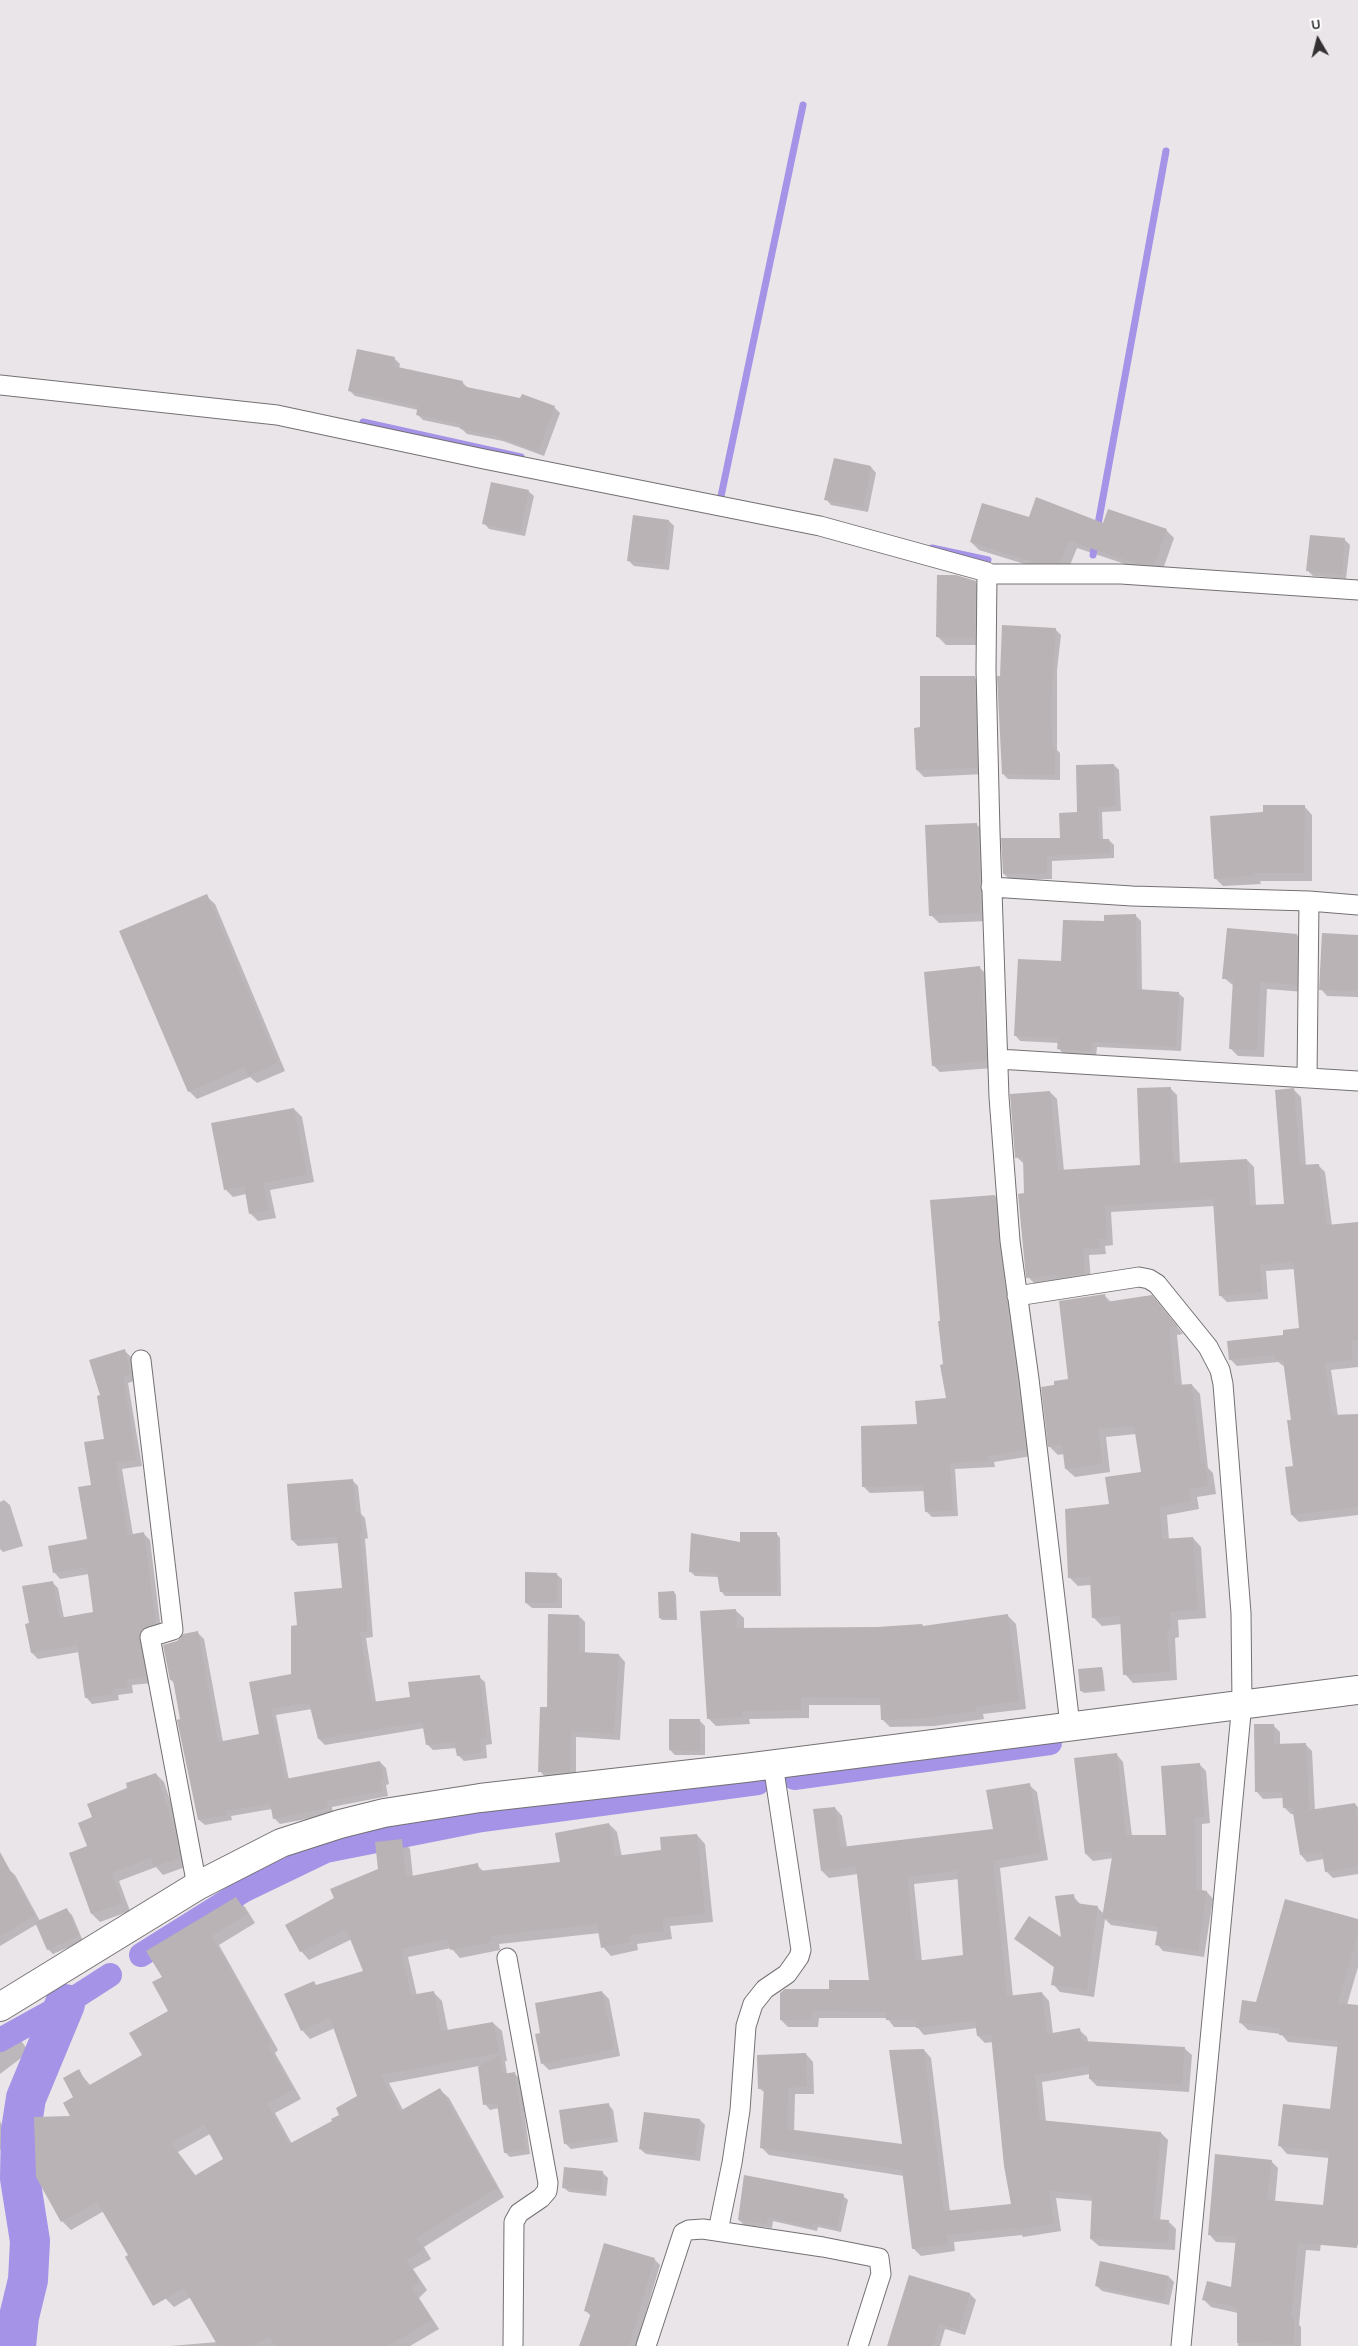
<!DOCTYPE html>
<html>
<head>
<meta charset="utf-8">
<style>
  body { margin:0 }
  #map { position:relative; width:1358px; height:2346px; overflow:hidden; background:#eae5e9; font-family:Karla,sans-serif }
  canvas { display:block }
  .north { position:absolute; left:1293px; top:15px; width:50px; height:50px; -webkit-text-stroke:4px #fff; paint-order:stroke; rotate:352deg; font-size:14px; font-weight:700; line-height:20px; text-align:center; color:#333132 }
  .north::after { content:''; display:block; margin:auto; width:18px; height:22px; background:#333132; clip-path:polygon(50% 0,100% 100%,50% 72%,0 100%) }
</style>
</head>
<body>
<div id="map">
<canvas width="1358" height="2346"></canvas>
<div class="north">U</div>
</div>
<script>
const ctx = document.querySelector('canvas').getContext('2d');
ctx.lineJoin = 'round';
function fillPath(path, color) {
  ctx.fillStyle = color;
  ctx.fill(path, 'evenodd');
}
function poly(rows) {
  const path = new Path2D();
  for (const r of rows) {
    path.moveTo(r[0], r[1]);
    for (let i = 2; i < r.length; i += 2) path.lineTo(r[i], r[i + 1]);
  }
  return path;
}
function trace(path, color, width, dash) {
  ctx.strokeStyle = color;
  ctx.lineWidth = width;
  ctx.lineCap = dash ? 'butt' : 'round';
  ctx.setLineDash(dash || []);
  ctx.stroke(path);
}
const shadow = poly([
  [395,359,400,364,399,369,462,382,468,388,521,400,522,396,554,407,560,413,544,456,503,441,467,434,461,428,423,420,417,414,418,410,355,396,350,391],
  [871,467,876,473,868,512,831,505,826,499],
  [528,491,534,496,525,536,489,529,484,523],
  [1029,519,1166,530,1174,538,1162,572,1146,571,1077,548,1068,570,1044,570,979,550,971,542],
  [669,521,674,526,669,570,634,566,629,561],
  [1345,540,1350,545,1346,579,1313,576,1308,571],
  [975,582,983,590,983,645,946,645,938,637],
  [1056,630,1061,635,1057,670,1057,750,1060,753,1060,780,1008,779,1003,774,1001,677],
  [974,677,981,684,984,774,924,777,917,770],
  [1114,765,1119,770,1121,811,1102,812,1103,840,1109,840,1114,845,1114,858,1052,861,1052,879,1009,879,1004,874,1061,840],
  [1304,806,1312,815,1312,881,1260,881,1261,884,1223,886,1215,878,1264,813],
  [976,824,985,832,989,921,939,923,931,915],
  [206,896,215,904,285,1071,257,1083,250,1077,197,1099,189,1091],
  [1136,916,1141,921,1142,991,1178,993,1184,998,1181,1051,1097,1047,1096,1057,1064,1054,1058,1048,1059,1043,1020,1041,1015,1035,1062,963,1105,923],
  [1297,935,1304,942,1304,992,1267,989,1264,1057,1238,1056,1230,1048,1234,986,1224,978],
  [1323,935,1358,936,1358,997,1327,996,1321,989],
  [979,967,986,974,993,1068,940,1072,933,1065],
  [1170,1088,1177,1095,1180,1164,1247,1160,1254,1167,1256,1206,1285,1205,1294,1090,1301,1097,1306,1166,1318,1165,1325,1172,1332,1226,1358,1223,1358,1367,1331,1370,1338,1416,1358,1415,1358,1515,1299,1522,1292,1515,1294,1467,1293,1421,1285,1367,1278,1362,1237,1366,1230,1359,1301,1329,1295,1269,1266,1271,1268,1299,1227,1302,1220,1295,1214,1206,1111,1212,1113,1245,1105,1246,1106,1254,1089,1255,1091,1281,1035,1284,1028,1277,1024,1164,1017,1157,1050,1092,1057,1099,1064,1171,1141,1166],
  [294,1109,302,1117,314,1182,270,1190,276,1218,258,1221,250,1213,246,1194,233,1197,225,1189],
  [995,1196,1001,1203,1032,1456,994,1462,995,1467,955,1469,958,1516,932,1517,926,1511,925,1491,870,1493,863,1486,918,1425,948,1399,941,1322],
  [1104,1295,1111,1302,1160,1305,1183,1334,1177,1335,1182,1386,1192,1385,1200,1394,1208,1468,1213,1473,1216,1494,1197,1497,1199,1509,1167,1515,1169,1540,1193,1538,1201,1547,1206,1618,1178,1620,1179,1637,1175,1638,1177,1680,1133,1683,1125,1674,1122,1624,1102,1626,1094,1618,1091,1585,1078,1586,1070,1578,1111,1505,1142,1473,1136,1434,1106,1437,1110,1472,1075,1477,1066,1469,1064,1454,1058,1455,1050,1447,1056,1386,1070,1380],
  [124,1350,131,1357,137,1380,128,1383,142,1466,122,1469,133,1535,143,1533,150,1540,161,1630,152,1683,132,1685,133,1693,118,1695,119,1700,92,1704,86,1697,79,1652,38,1659,32,1653,30,1624,52,1582,58,1588,64,1618,94,1613,89,1574,60,1579,54,1572,88,1540,92,1486,105,1440,102,1396],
  [352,1480,358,1486,361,1514,365,1518,368,1538,365,1539,373,1637,366,1638,376,1702,411,1698,479,1677,485,1682,492,1744,486,1745,487,1758,464,1761,458,1755,457,1748,433,1750,427,1744,425,1728,325,1745,319,1739,312,1709,276,1715,289,1780,380,1762,386,1768,389,1784,386,1785,388,1796,332,1807,333,1814,280,1824,274,1818,272,1809,231,1816,232,1820,205,1825,199,1820,175,1684,171,1680,177,1642,198,1633,204,1639,223,1742,261,1735,251,1683,292,1675,299,1627,343,1589,339,1543,298,1546,292,1540],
  [4,1500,10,1505,23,1546,3,1552,0,1549,0,1502],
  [776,1533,780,1538,781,1596,725,1596,721,1591,719,1577,695,1576,690,1571,742,1544],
  [556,1574,562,1579,562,1608,532,1608,526,1603],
  [674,1592,676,1595,677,1620,662,1620,660,1618],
  [735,1610,744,1618,744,1630,924,1627,1008,1616,1016,1624,1026,1709,983,1714,984,1719,934,1726,890,1727,882,1719,881,1705,809,1705,809,1718,749,1719,750,1724,716,1726,708,1718],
  [579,1616,585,1622,585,1653,619,1655,625,1662,620,1740,576,1737,576,1778,546,1778,540,1771,548,1708],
  [1101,1668,1103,1671,1105,1691,1084,1693,1081,1691],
  [700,1721,705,1726,705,1755,675,1755,670,1750],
  [1273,1725,1280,1732,1280,1745,1305,1744,1312,1751,1315,1811,1355,1804,1358,1807,1358,1874,1333,1878,1326,1871,1324,1859,1307,1862,1301,1855,1295,1814,1291,1814,1284,1807,1283,1798,1263,1799,1257,1792],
  [1117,1755,1123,1762,1132,1836,1168,1836,1199,1764,1206,1771,1210,1823,1202,1824,1202,1891,1207,1892,1213,1899,1204,1957,1163,1951,1157,1944,1159,1932,1111,1925,1105,1919,1094,1997,1060,1992,1053,1984,1055,1968,1015,1939,1063,1940,1073,1896,1081,1905,1098,1908,1104,1914,1114,1858,1093,1861,1086,1854],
  [156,1774,164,1782,182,1836,188,1866,163,1875,156,1867,119,1881,130,1911,100,1922,92,1914,70,1854,88,1847,94,1818,129,1789],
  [1029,1785,1037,1792,1048,1860,1000,1868,1013,1997,1042,1993,1049,2001,1053,2034,1079,2030,1087,2037,1088,2042,1184,2048,1192,2055,1189,2092,1097,2086,1090,2079,1090,2074,1042,2082,1046,2122,1161,2133,1168,2140,1160,2221,1168,2221,1176,2229,1175,2250,1099,2246,1091,2239,1093,2201,1056,2198,1061,2231,1023,2237,1022,2235,954,2242,955,2251,921,2256,913,2248,904,2176,769,2155,762,2148,765,2093,759,2088,806,2054,813,2062,814,2094,795,2094,794,2131,903,2145,924,2050,931,2058,950,2212,1012,2205,993,2042,985,2043,978,2036,977,2028,924,2035,917,2027,894,2027,887,2018,819,2018,818,2027,788,2027,781,2020,830,1991,870,1981,858,1874,829,1878,822,1871,835,1808,842,1816,847,1847,994,1831],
  [959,1879,964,1956,922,1962,914,1884],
  [609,1824,617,1832,622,1857,662,1852,697,1835,705,1844,713,1922,670,1926,672,1939,637,1944,638,1950,611,1956,603,1947,600,1933,499,1944,500,1950,460,1958,451,1948,408,1957,417,1996,434,1993,442,2001,448,2031,493,2023,502,2031,507,2061,505,2061,507,2074,514,2073,520,2079,530,2154,510,2157,505,2152,499,2108,490,2110,485,2104,479,2066,389,2083,403,2110,440,2090,449,2098,504,2197,424,2247,431,2259,413,2269,427,2290,419,2298,439,2329,410,2346,170,2346,217,2342,191,2297,174,2307,166,2299,164,2276,130,2255,104,2211,71,2230,62,2221,37,2177,72,2117,78,2071,91,2086,143,2055,170,2012,164,1978,236,1898,245,1907,255,1923,219,1945,278,2050,275,2053,301,2099,275,2113,292,2144,334,2122,358,2096,335,2028,310,2039,302,2030,317,1986,365,1971,352,1939,309,1960,301,1951,335,1898,380,1870,402,1840,410,1849,413,1877,477,1865,484,1872,562,1863],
  [210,2134,225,2160,196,2176,178,2152],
  [8,1869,15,1875,40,1921,67,1910,72,1915,83,1941,53,1954,48,1949,37,1924,0,1946,0,1873],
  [1358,1921,1358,1967,1347,2005,1358,2006,1358,2245,1321,2243,1320,2251,1306,2250,1299,2325,1301,2327,1301,2346,1238,2346,1238,2313,1211,2307,1203,2299,1232,2288,1236,2243,1216,2242,1209,2234,1271,2161,1278,2168,1275,2202,1324,2207,1329,2158,1287,2154,1280,2146,1331,2111,1338,2047,1288,2042,1281,2034,1248,2030,1240,2022,1257,2003],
  [602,1992,609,1999,620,2056,549,2070,542,2063,542,2034],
  [12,2027,29,2052,0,2074,0,2034],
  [608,2104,613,2110,618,2142,571,2149,565,2143],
  [700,2120,705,2125,700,2161,646,2154,640,2149],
  [0,2121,11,2145,0,2150],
  [603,2173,608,2178,606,2196,569,2192,563,2187],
  [843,2196,848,2200,841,2232,818,2227,817,2231,773,2221,772,2228,744,2225,739,2220],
  [654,2259,660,2265,636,2346,581,2346,591,2316,585,2310],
  [910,2276,970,2294,976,2300,965,2335,945,2329,940,2346,888,2346],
  [1169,2277,1174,2282,1169,2305,1102,2291,1096,2285]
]);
const stream = poly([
  [363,422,521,457],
  [720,501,803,105],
  [1097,530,1166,151],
  [932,548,988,560],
  [1093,555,1095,541]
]);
const canal = poly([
  [794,1778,1050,1743],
  [141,1955,243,1891,326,1851,482,1820,758,1783],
  [0,2040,65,2004,110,1975]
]);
const river = poly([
  [16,2346,19,2317,28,2280,30,2241,20,2178,21,2130,26,2098,65,2004]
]);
const building = poly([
  [357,349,395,357,393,366,463,381,462,386,520,398,522,394,555,406,538,452,496,436,460,429,461,424,416,415,418,406,348,391],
  [834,458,871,466,863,508,824,500],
  [491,482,529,490,520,532,482,524],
  [1036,497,1103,523,1108,509,1167,529,1154,565,1137,564,1069,541,1060,563,1035,563,970,542,982,503,1029,517],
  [633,515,669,520,664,565,627,561],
  [1310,535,1345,538,1342,575,1306,571],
  [937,575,956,575,976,581,975,638,936,637],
  [1002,625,1056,628,1051,708,1052,747,1055,747,1055,775,1002,774,997,676,1000,676],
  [920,676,975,676,977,768,916,770,914,728,920,727],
  [1114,764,1116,806,1098,807,1099,839,1109,839,1110,853,1047,856,1047,874,1003,874,1001,838,1060,838,1059,813,1077,812,1076,765],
  [1263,805,1305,805,1304,873,1253,873,1253,876,1214,879,1210,816,1263,812],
  [977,823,981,913,929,916,925,825],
  [207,894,278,1063,248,1076,244,1068,188,1092,119,931],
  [1136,914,1137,989,1179,992,1176,1047,1092,1042,1091,1052,1057,1049,1058,1038,1014,1036,1018,959,1061,961,1063,920,1104,921,1104,915],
  [1227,928,1297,934,1297,985,1260,982,1257,1050,1229,1049,1233,979,1222,979],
  [1322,933,1358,935,1357,991,1319,990],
  [980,966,987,1061,932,1066,924,972],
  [1171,1087,1173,1163,1247,1159,1250,1205,1284,1204,1275,1090,1294,1088,1300,1165,1319,1164,1327,1225,1358,1222,1358,1340,1351,1341,1353,1360,1325,1363,1332,1415,1358,1414,1358,1507,1291,1515,1285,1467,1293,1466,1287,1420,1291,1420,1283,1360,1275,1360,1274,1355,1229,1360,1227,1341,1283,1335,1283,1330,1299,1328,1293,1262,1260,1265,1262,1292,1219,1296,1213,1199,1105,1206,1107,1239,1099,1239,1100,1248,1083,1249,1085,1274,1057,1278,1056,1275,1026,1278,1018,1194,1024,1193,1023,1157,1015,1158,1010,1094,1050,1091,1058,1170,1140,1165,1137,1088],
  [294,1108,307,1175,263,1183,269,1210,249,1214,244,1186,224,1190,211,1123],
  [995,1195,999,1243,1026,1450,988,1456,989,1461,950,1463,953,1510,925,1512,923,1485,862,1487,861,1426,917,1424,915,1401,946,1398,940,1365,943,1364,938,1321,940,1321,930,1200],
  [1105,1294,1106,1302,1152,1295,1177,1326,1169,1327,1175,1385,1192,1384,1201,1464,1205,1463,1208,1486,1189,1489,1191,1501,1160,1507,1162,1539,1193,1537,1198,1610,1170,1612,1171,1629,1167,1630,1170,1672,1123,1675,1120,1616,1092,1618,1090,1577,1068,1578,1065,1509,1109,1504,1105,1477,1141,1472,1134,1426,1098,1429,1103,1464,1065,1469,1062,1445,1048,1447,1041,1387,1054,1385,1054,1381,1068,1379,1059,1301],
  [125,1349,131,1374,123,1377,137,1460,116,1463,128,1535,144,1532,156,1624,142,1629,139,1634,146,1677,127,1679,128,1687,113,1689,113,1694,85,1698,77,1645,31,1653,25,1624,29,1623,22,1586,53,1581,59,1618,93,1612,87,1567,53,1573,48,1546,87,1539,78,1487,91,1485,84,1442,104,1439,97,1396,100,1395,89,1360],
  [353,1479,356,1512,360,1511,363,1533,360,1533,367,1613,367,1632,360,1632,372,1702,410,1697,408,1682,480,1675,487,1738,480,1739,482,1752,457,1756,454,1742,426,1745,422,1722,318,1739,309,1703,271,1709,285,1779,380,1761,384,1779,381,1779,383,1791,327,1801,328,1808,273,1819,270,1803,226,1811,227,1815,198,1820,177,1720,180,1719,173,1680,170,1680,163,1645,177,1641,183,1634,198,1631,218,1742,259,1734,249,1682,291,1674,291,1626,297,1625,294,1592,342,1588,337,1537,291,1540,287,1484],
  [740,1532,777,1532,777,1592,720,1592,717,1573,689,1572,691,1533,740,1542],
  [525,1572,557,1573,557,1603,525,1603],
  [674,1591,676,1618,659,1618,658,1592],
  [736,1609,737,1628,877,1627,922,1624,923,1626,1008,1614,1019,1701,976,1707,976,1711,926,1718,881,1720,880,1698,801,1697,801,1710,742,1711,742,1717,707,1719,700,1611],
  [548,1614,579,1615,579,1652,619,1654,614,1734,571,1731,570,1772,538,1772,540,1707,547,1707],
  [1102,1667,1104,1690,1080,1691,1078,1669],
  [669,1719,700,1719,700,1751,669,1750],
  [1254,1724,1274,1724,1274,1744,1306,1743,1309,1810,1355,1803,1358,1819,1358,1866,1325,1872,1322,1852,1300,1855,1292,1807,1283,1808,1282,1792,1255,1792],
  [1117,1753,1126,1835,1166,1835,1161,1766,1200,1763,1204,1817,1195,1817,1196,1889,1207,1891,1198,1951,1155,1945,1158,1927,1102,1918,1113,1851,1085,1854,1074,1758],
  [156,1773,174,1827,180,1858,154,1867,151,1858,112,1873,123,1903,91,1914,69,1853,87,1846,78,1823,92,1817,87,1804,127,1788,126,1783],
  [1030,1783,1041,1853,993,1861,1007,1996,1042,1992,1047,2034,1080,2028,1082,2041,1185,2047,1182,2085,1089,2079,1089,2066,1035,2075,1040,2120,1161,2132,1153,2219,1169,2220,1168,2243,1090,2239,1092,2195,1049,2191,1054,2224,1015,2230,1014,2228,947,2235,948,2244,912,2249,902,2170,760,2148,764,2088,758,2089,757,2055,806,2053,807,2087,788,2088,787,2129,902,2144,889,2050,924,2049,944,2211,1011,2204,1004,2166,991,2035,977,2036,975,2021,916,2028,916,2020,886,2020,885,2012,812,2011,812,2020,780,2020,780,1993,785,1989,829,1989,829,1980,869,1980,856,1866,821,1871,813,1809,835,1807,841,1847,993,1829,986,1790],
  [957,1871,963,1955,916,1961,907,1877],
  [609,1823,615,1856,661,1850,660,1837,697,1834,705,1914,662,1918,664,1931,629,1935,630,1942,601,1948,597,1924,491,1936,492,1942,450,1950,448,1939,401,1949,411,1995,434,1991,441,2031,493,2022,499,2053,381,2075,400,2111,440,2088,497,2188,416,2238,423,2250,406,2260,420,2281,412,2289,432,2320,388,2346,275,2346,269,2337,253,2346,218,2346,184,2288,153,2306,125,2257,128,2255,97,2202,61,2222,36,2177,34,2117,70,2116,63,2103,73,2097,63,2078,79,2069,88,2086,142,2055,129,2033,168,2011,152,1982,162,1977,146,1951,236,1897,247,1914,212,1936,271,2042,267,2044,293,2090,267,2104,289,2144,332,2121,331,2119,339,2115,336,2108,357,2096,330,2018,301,2031,284,1994,314,1981,316,1985,363,1971,346,1929,300,1952,285,1925,334,1898,330,1889,378,1869,375,1842,402,1839,406,1877,478,1863,479,1871,560,1862,555,1833],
  [204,2124,223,2159,194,2176,171,2143],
  [0,1852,35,1916,0,1936],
  [1074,1894,1075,1903,1098,1906,1087,1990,1051,1985,1054,1966,1014,1939,1029,1916,1061,1937,1055,1896],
  [1285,1899,1358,1919,1358,1934,1338,2003,1358,2005,1358,2240,1357,2248,1298,2243,1291,2318,1294,2318,1294,2344,1237,2343,1237,2307,1202,2300,1207,2281,1231,2287,1236,2237,1208,2235,1215,2154,1272,2160,1267,2200,1323,2205,1329,2152,1278,2146,1283,2104,1330,2109,1338,2041,1279,2035,1280,2028,1239,2023,1242,2000,1256,2002],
  [67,1908,79,1936,47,1950,35,1922],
  [602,1991,614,2049,541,2064,535,2034,540,2033,535,2003],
  [500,2055,503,2074,515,2072,526,2150,504,2153,497,2103,483,2105,478,2067],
  [609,2103,613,2137,564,2144,559,2110],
  [644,2112,700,2119,695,2156,639,2149],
  [564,2167,603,2171,601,2191,562,2188],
  [744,2175,844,2194,837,2228,813,2223,812,2227,768,2217,767,2224,738,2220],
  [604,2243,655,2258,629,2346,579,2346,591,2313,584,2311],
  [1100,2261,1169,2276,1164,2301,1095,2286],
  [909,2275,970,2293,959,2330,939,2324,933,2346,887,2346]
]);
const minor = poly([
  [0,385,277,415,484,459,820,526,987,572,986,670,990,832,999,1097,1010,1241,1029,1379,1070,1725],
  [988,574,1121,574,1358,590],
  [991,887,1132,896,1309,901,1358,905],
  [998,1059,1358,1081],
  [1307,1078,1309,901],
  [1017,1296,1139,1277,1149,1279,1157,1284,1208,1347,1220,1370,1223,1384,1241,1613,1242,1703,1181,2346],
  [141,1360,173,1630,150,1637,197,1886],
  [507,1958,548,2183,547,2191,541,2198,519,2213,514,2222,513,2346],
  [718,2231,732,2163,740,2110,746,2026,753,2004,765,1989,787,1974,799,1957,801,1950,773,1764],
  [646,2346,683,2233,689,2230,703,2229,823,2247,879,2258,881,2274,858,2346]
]);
const primary = poly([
  [0,2007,197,1886,281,1843,340,1824,384,1813,480,1798,745,1768,1358,1690]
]);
fillPath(shadow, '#0003');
trace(stream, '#a493e7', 7);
trace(canal, '#a493e7', 24);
trace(river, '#a493e7', 40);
fillPath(building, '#b9b3b5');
trace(minor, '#747073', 21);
trace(primary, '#747073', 30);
trace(minor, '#fff', 19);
trace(primary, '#fff', 28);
</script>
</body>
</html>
